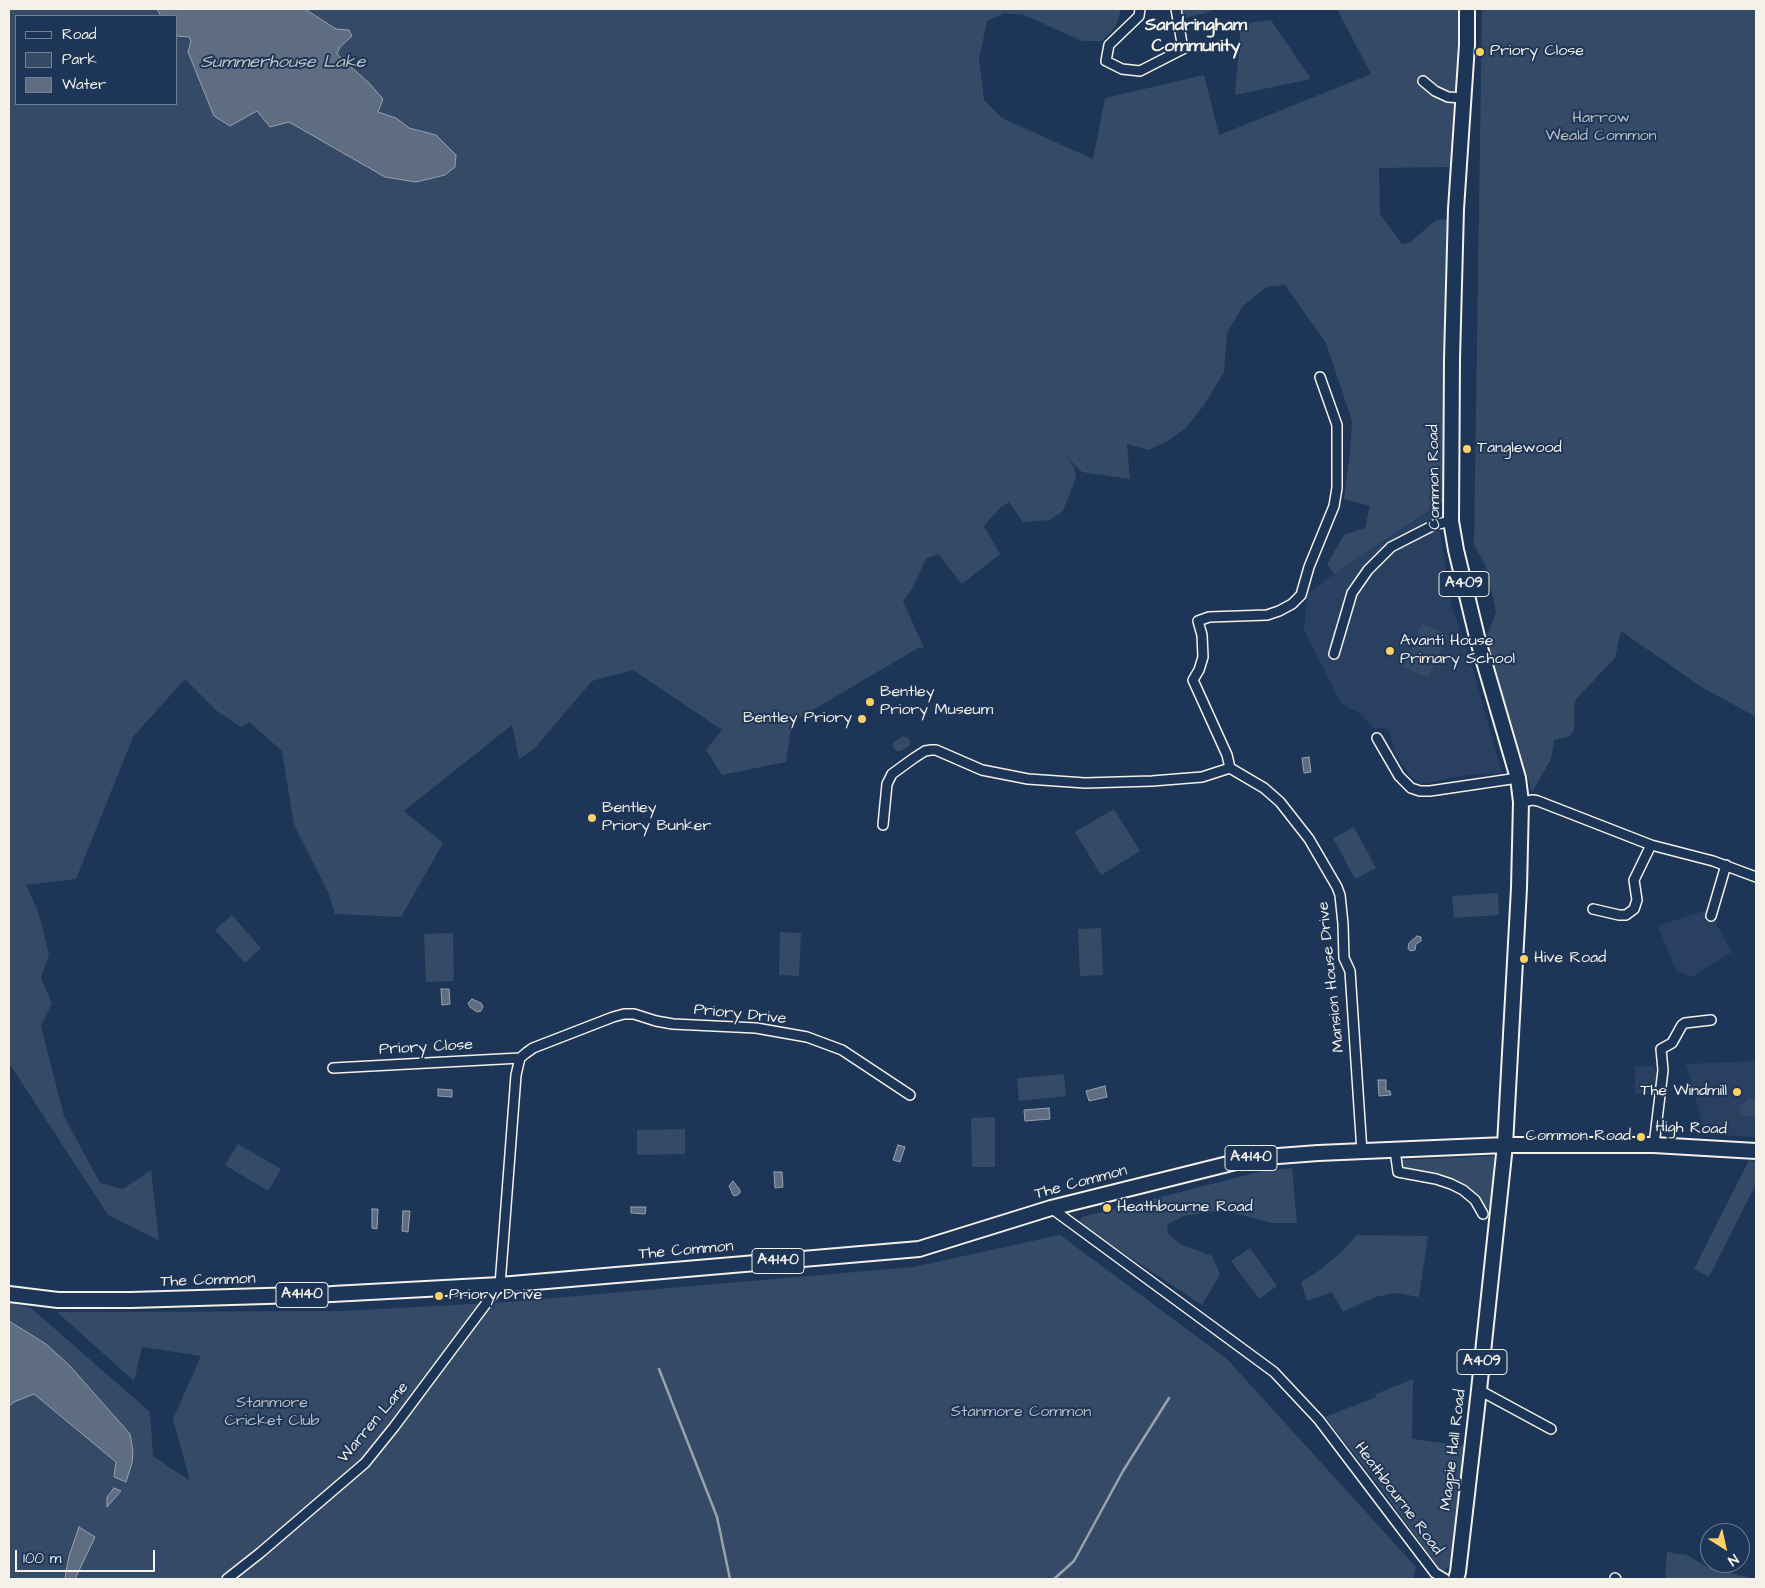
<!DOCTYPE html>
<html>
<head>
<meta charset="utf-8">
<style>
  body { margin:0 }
  #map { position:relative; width:1765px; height:1588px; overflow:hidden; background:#1d3557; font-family:"Architects Daughter",sans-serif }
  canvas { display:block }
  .frame { position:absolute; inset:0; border:10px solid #f4f1e8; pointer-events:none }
  .legend { position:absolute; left:15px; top:15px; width:162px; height:90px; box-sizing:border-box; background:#1d3557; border:1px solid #738091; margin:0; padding:6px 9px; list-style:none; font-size:15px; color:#f4f1e8 }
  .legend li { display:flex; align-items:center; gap:10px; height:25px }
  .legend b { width:25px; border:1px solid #738091 }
  .north { position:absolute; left:1700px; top:1523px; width:50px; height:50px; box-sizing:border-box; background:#1d3557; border:1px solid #738091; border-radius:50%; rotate:145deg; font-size:14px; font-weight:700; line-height:20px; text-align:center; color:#f4f1e8 }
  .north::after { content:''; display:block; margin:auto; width:18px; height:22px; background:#ffd166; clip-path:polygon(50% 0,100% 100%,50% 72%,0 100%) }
  .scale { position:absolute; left:15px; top:1550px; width:140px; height:22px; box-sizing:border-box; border:2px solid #f4f1e8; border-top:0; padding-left:6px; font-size:15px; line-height:18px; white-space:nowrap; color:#f4f1e8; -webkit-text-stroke:4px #1d3557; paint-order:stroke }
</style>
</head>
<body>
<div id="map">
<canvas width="1765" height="1588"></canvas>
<div class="frame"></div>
<ul class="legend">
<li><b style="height:6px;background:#1d3557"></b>Road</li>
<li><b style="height:14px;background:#354a67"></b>Park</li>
<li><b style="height:14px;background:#5e6d82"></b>Water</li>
</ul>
<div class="north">N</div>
<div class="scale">100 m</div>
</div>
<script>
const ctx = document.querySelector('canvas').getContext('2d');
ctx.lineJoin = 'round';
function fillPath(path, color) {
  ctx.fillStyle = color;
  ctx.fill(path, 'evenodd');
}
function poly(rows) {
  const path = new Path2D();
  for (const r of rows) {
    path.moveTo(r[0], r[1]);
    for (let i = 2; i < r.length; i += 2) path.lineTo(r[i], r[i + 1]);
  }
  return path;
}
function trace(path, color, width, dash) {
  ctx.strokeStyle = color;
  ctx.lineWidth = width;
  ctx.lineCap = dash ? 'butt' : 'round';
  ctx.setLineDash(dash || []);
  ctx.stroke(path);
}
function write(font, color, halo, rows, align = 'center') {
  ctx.font = font + ' "Architects Daughter",sans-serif';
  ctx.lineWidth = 4;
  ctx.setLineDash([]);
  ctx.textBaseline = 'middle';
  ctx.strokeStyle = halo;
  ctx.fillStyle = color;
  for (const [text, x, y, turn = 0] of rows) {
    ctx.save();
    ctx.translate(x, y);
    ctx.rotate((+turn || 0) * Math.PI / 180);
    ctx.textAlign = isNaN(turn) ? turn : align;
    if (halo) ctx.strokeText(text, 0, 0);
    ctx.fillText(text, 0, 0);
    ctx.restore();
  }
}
const built = poly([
  [1436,507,1452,607,1474,673,1502,773,1464,775,1427,783,1421,783,1411,777,1399,760,1394,750,1390,732,1385,728,1373,728,1359,713,1341,703,1304,630,1307,594,1334,574],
  [1707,910,1715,918,1716,924,1732,952,1692,977,1676,971,1658,926],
  [1754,1061,1756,1069,1756,1137,1705,1134,1686,1064],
  [1649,1066,1654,1067,1657,1074,1653,1094,1635,1093,1635,1067]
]);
const green = poly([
  [9,9,157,9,161,16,16,16,16,104,176,104,176,36,189,37,191,41,188,52,214,116,230,126,257,111,289,122,303,128,436,135,409,128,396,118,378,112,369,83,337,54,340,47,336,29,305,9,1121,9,1116,26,1102,41,1082,41,1024,15,1004,13,987,21,979,60,984,100,1002,118,1093,159,1105,98,1204,75,1219,135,1371,74,1337,9,1465,9,1465,31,1455,114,1453,167,1379,168,1380,214,1402,244,1410,242,1435,221,1451,218,1446,325,1444,501,1334,574,1327,564,1344,535,1365,528,1370,506,1344,499,1350,453,1352,421,1326,343,1285,285,1266,287,1243,306,1227,333,1224,372,1204,405,1186,428,1166,442,1148,450,1127,444,1130,479,1082,472,1066,456,1074,467,1076,478,1063,511,1050,520,1023,522,1009,502,1000,508,984,526,1000,554,962,584,938,554,926,559,912,589,903,601,924,648,918,648,794,721,790,735,786,762,722,775,706,750,722,730,633,670,592,681,534,749,519,759,512,725,404,811,443,843,401,917,335,914,328,892,294,825,282,751,249,722,241,727,218,712,185,679,133,737,76,879,26,885,38,911,49,954,41,978,52,1003,41,1026,64,1116,100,1183,123,1189,151,1170,159,1240,108,1215,9,1063],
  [1179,9,1212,9,1212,11,1182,19],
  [1482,9,1756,9,1756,717,1700,686,1621,631,1615,658,1576,699,1574,708,1574,730,1570,736,1554,740,1551,759,1532,792,1486,638,1496,612,1489,580,1491,577,1474,544],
  [1271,20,1311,79,1235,95,1241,24],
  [1422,624,1448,635,1428,678,1403,667],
  [903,736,908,738,910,740,910,745,901,751,896,751,893,747,893,743],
  [1114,809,1140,851,1101,875,1075,832],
  [1354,827,1376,868,1355,879,1333,838],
  [1498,893,1499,915,1454,918,1452,896],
  [232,915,261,948,245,963,215,930],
  [1101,928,1103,975,1080,976,1078,929],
  [780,932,801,933,799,976,779,975],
  [453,933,454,981,426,982,424,934],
  [1064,1074,1066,1096,1019,1101,1017,1078],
  [1751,1098,1752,1100,1756,1098,1756,1117,1741,1115,1739,1106,1744,1104,1746,1099],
  [995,1117,995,1167,972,1167,971,1118],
  [685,1129,685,1154,637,1155,637,1130],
  [238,1144,281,1169,268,1191,225,1165],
  [1494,1156,1495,1158,1493,1205,1490,1208,1486,1207,1473,1193,1406,1170,1400,1165,1399,1160],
  [1749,1160,1756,1162,1756,1184,1709,1277,1694,1269],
  [1292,1168,1297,1223,1272,1223,1223,1210,1184,1216,1168,1224,1167,1233,1180,1244,1212,1256,1220,1274,1202,1305,1083,1226,1079,1221,1082,1217,1263,1171],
  [1060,1235,1227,1359,1416,1567,1413,1579,9,1579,9,1406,14,1402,34,1394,117,1462,133,1451,130,1434,46,1344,9,1321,9,1303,31,1308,150,1412,153,1456,190,1481,173,1419,201,1356,142,1347,134,1381,57,1312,343,1311,507,1302,913,1267],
  [1357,1235,1428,1236,1419,1297,1395,1293,1375,1297,1343,1312,1332,1292,1307,1301,1301,1282,1320,1270,1341,1252],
  [1250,1248,1277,1286,1259,1299,1231,1261],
  [1413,1379,1412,1439,1464,1446,1450,1564,1445,1571,1439,1569,1375,1480,1325,1417,1376,1397,1376,1394],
  [1667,1552,1687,1555,1709,1568,1756,1579,1665,1579]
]);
const water = poly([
  [157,9,305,9,336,29,349,30,352,36,340,47,337,54,369,83,383,99,378,112,396,118,409,128,436,135,456,155,455,167,445,175,416,182,385,177,289,122,270,127,257,111,230,126,214,116,188,52,191,41,189,37,176,36,176,16,161,16,157,9],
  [1309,757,1311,772,1304,773,1302,758,1309,757],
  [1417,936,1421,937,1421,941,1416,944,1415,950,1410,951,1408,948,1409,943,1417,936],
  [441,989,449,989,450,1004,442,1005,441,989],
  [472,999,481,1003,483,1007,481,1011,477,1012,470,1007,468,1003,472,999],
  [1378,1080,1386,1080,1386,1091,1390,1091,1391,1095,1379,1096,1378,1080],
  [1105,1086,1107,1097,1089,1101,1086,1091,1105,1086],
  [438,1089,452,1090,452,1097,438,1096,438,1089],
  [1049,1108,1050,1119,1025,1121,1024,1110,1049,1108],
  [898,1145,905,1147,900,1162,893,1160,898,1145],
  [774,1172,782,1172,783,1187,775,1188,774,1172],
  [733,1181,740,1190,740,1193,736,1196,733,1195,729,1186,733,1181],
  [631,1207,646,1207,645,1214,631,1213,631,1207],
  [372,1209,378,1209,377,1229,372,1228,372,1209],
  [403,1211,410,1211,408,1232,402,1231,403,1211],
  [9,1321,46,1344,70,1366,130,1434,133,1451,132,1463,126,1482,114,1477,116,1462,34,1394,14,1402,9,1406,9,1321],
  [114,1488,121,1491,107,1507,107,1497,114,1488],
  [79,1527,95,1537,75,1579,67,1579,65,1577,69,1556,79,1527]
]);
const stream = poly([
  [659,1369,717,1517,730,1579],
  [1054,1579,1074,1561,1123,1471,1169,1398]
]);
const minor = poly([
  [1140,9,1139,16,1109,45,1106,61,1122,69,1140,71,1183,49,1176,9],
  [1423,81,1435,91,1448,97,1463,98],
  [1334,654,1352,593,1368,570,1391,547,1434,525,1451,521],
  [1377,738,1399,776,1411,788,1420,791,1430,791,1518,778],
  [1230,768,1227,755,1193,680,1199,670,1203,657,1202,635,1198,621,1209,617,1267,615,1279,611,1292,604,1301,595,1309,567,1334,506,1337,488,1337,425,1320,377],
  [1521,802,1533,800,1538,801,1651,845,1713,861,1756,877],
  [883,825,887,784,892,774,914,758,925,751,931,750,936,750,982,770,1028,779,1085,783,1152,781,1202,777,1230,768,1264,788,1280,802,1309,839,1337,887,1340,895,1343,924,1344,958,1350,971,1362,1152],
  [1593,909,1619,915,1626,915,1634,909,1637,900,1634,880,1651,845],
  [1711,916,1726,865],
  [333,1068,520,1058],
  [1654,1145,1663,1070,1661,1049,1672,1043,1682,1025,1685,1023,1711,1020],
  [1395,1150,1398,1172,1436,1179,1451,1184,1463,1190,1475,1200,1483,1214],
  [1051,1208,1274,1372,1319,1420,1435,1573,1445,1579],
  [1479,1390,1551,1429],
  [1615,1578,1616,1579],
  [227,1579,260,1553,365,1463,394,1427,500,1285,516,1075,520,1058,526,1053,533,1048,613,1017,624,1014,634,1014,656,1021,673,1024,756,1028,807,1037,842,1050,910,1095]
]);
const primary = poly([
  [9,1294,58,1300,131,1300,332,1294,500,1285,919,1249,1051,1208,1252,1158,1318,1153,1505,1145,1654,1145,1756,1151],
  [1456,1579,1458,1572,1479,1390,1505,1145,1519,888,1521,802,1518,778,1478,641,1456,550,1451,521,1452,359,1456,209,1467,45,1467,9]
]);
const markers = [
  [1480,52,5,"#ffd166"],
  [1467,449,5,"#ffd166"],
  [1390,651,5,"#ffd166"],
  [870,702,5,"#ffd166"],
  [862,719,5,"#ffd166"],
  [592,818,5,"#ffd166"],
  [1524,959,5,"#ffd166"],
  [1737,1092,5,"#ffd166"],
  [1641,1137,5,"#ffd166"],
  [1107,1208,5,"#ffd166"],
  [439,1296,5,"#ffd166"]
];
const shields = [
  [1464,584,50],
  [1251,1158,52],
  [778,1261,52],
  [302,1295,52],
  [1482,1362,50]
];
const shieldNames = [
  ["A409",1464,584],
  ["A4140",1251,1158],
  ["A4140",778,1261],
  ["A4140",302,1295],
  ["A409",1482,1362]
];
const poiNames = [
  ["Priory Close",1490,52],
  ["Tanglewood",1477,449],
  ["Avanti House",1400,642],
  ["Primary School",1400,660],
  ["Bentley",880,693],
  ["Priory Museum",880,711],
  ["Bentley Priory",852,719,"right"],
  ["Bentley",602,809],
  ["Priory Bunker",602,827],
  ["Hive Road",1534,959],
  ["The Windmill",1727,1092,"right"],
  ["Common Road",1631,1137,"right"],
  ["Heathbourne Road",1117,1208],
  ["Priory Drive",449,1296]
];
const parkNames = [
  ["Harrow",1601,119],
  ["Weald Common",1601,137],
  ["Stanmore",272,1404],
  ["Cricket Club",272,1422],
  ["Stanmore Common",1021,1413]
];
const streetNames = [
  ["Common Road",1435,477,-91],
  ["Mansion House Drive",1332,977,-96],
  ["Priory Drive",740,1015,6],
  ["Priory Close",426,1048,-3],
  ["High Road",1691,1129,2],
  ["The Common",1081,1183,-15],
  ["The Common",686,1251,-5],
  ["The Common",208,1281,-2],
  ["Warren Lane",374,1423,-50],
  ["Magpie Hall Road",1454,1450,-83],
  ["Heathbourne Road",1398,1499,53]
];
const neighbourhoodNames = [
  ["Sandringham",1196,26],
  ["Community",1196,47]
];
const waterNames = [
  ["Summerhouse Lake",283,63]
];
fillPath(built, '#2a4060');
fillPath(green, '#354a67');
fillPath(water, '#5e6d82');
trace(water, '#9aa2ab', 1);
trace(stream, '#9aa2ab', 2.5);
trace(minor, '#f4f1e8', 12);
trace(primary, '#f4f1e8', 18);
trace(minor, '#1d3557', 9);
trace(primary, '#1d3557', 14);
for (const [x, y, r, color] of markers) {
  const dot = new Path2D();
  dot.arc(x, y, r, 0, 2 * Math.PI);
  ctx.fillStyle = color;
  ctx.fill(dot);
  trace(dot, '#1d3557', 2);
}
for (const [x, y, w] of shields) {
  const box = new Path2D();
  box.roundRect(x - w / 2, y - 12.5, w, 25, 4);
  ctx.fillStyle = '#1d3557';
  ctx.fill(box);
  trace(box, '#f4f1e8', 1);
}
write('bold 15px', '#f4f1e8', null, shieldNames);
write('16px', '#f4f1e8', '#1d3557', poiNames, 'left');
write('16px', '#bbbfc1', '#1d3557', parkNames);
write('16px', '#f4f1e8', '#1d3557', streetNames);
write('bold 18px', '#f4f1e8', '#1d3557', neighbourhoodNames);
write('italic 18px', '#c0c3c4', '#1d3557', waterNames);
</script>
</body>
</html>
